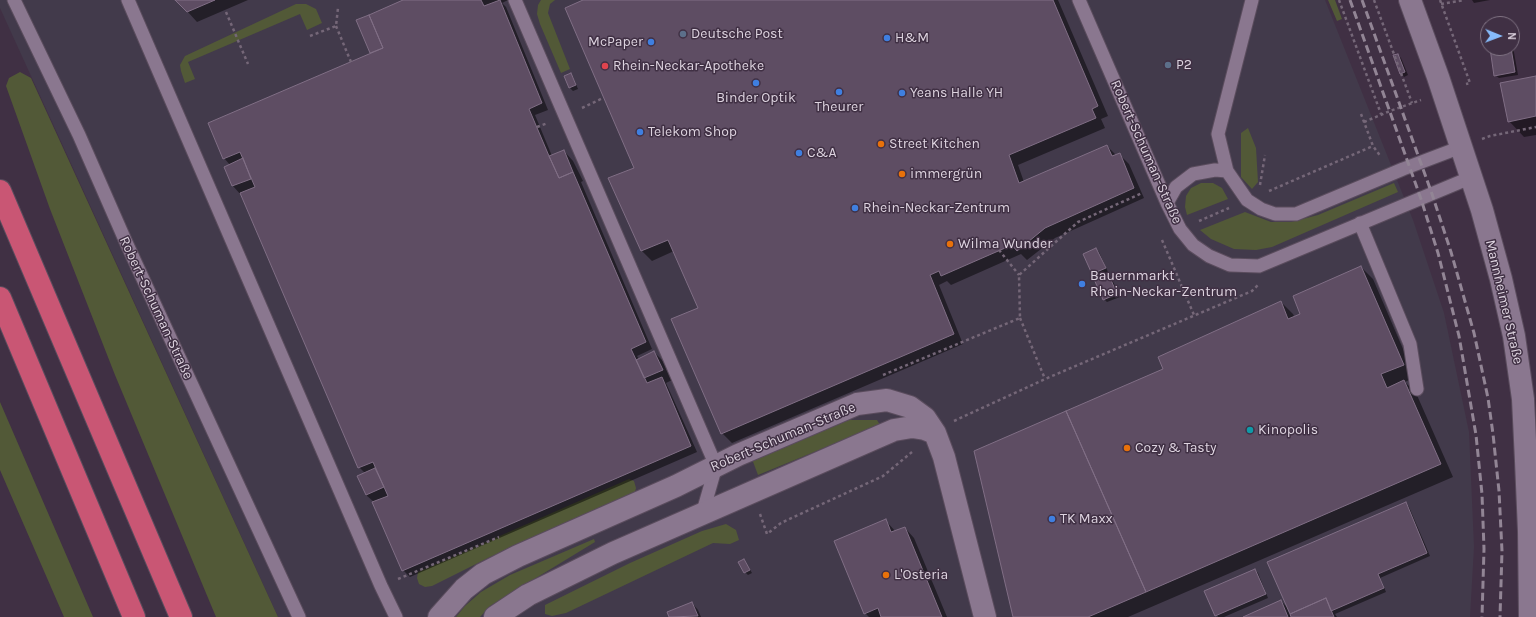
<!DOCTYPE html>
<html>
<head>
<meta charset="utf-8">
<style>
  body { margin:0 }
  #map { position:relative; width:1536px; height:617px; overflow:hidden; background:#403044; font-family:Karla,sans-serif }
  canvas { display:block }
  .north { position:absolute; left:1480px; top:16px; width:40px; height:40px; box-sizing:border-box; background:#403044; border:1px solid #7f7282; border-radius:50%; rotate:91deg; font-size:11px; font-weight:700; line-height:16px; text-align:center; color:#ded4e0 }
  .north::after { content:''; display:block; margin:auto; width:14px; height:18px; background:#86bbfb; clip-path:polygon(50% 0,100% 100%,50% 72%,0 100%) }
</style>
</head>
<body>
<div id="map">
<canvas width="1536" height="617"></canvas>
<div class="north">N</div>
</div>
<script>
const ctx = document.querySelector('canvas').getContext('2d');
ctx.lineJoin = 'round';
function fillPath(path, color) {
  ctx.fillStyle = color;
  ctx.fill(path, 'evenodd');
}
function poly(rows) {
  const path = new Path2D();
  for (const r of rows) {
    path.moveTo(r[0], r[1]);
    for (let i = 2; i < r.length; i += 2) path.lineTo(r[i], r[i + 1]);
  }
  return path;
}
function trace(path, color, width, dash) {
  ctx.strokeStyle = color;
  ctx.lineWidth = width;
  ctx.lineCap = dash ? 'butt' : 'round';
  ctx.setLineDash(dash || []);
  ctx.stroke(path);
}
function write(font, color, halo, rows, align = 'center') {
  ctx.font = font + ' Karla,sans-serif';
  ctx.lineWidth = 3;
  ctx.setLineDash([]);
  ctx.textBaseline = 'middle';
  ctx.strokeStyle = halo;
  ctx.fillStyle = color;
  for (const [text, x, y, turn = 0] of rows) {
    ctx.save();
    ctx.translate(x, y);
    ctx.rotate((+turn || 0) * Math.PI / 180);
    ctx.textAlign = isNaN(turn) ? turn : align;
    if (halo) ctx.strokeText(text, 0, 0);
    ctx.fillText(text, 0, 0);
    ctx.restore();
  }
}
const commercial = poly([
  [0,0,1325,0,1413,220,1444,313,1469,432,1474,547,1470,617,278,617,0,8]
]);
const green = poly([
  [541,0,555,0,550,4,548,13,570,69,561,73,540,24,537,14,538,5],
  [1328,0,1335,0,1342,19,1337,21],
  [296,4,306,4,316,9,322,23,307,30,300,14,188,62,195,79,185,83,181,71,180,65,185,56],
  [20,72,31,78,278,617,216,617,115,375,50,209,6,86,9,78],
  [1248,128,1256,148,1258,182,1252,189,1241,177,1241,133],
  [1201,183,1213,183,1222,188,1228,199,1187,215,1185,207,1186,196,1191,188],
  [1394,183,1398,192,1272,247,1256,250,1234,249,1211,239,1200,230,1245,212,1271,222,1291,222,1318,215],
  [0,402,93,617,64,617,0,470],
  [842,420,877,420,880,425,758,475,752,459],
  [629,479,634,481,636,488,635,492,488,558,432,586,425,587,419,584,417,578,418,572],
  [726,524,736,530,739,540,730,544,713,543,566,613,552,616,545,614,545,605,630,563,702,531],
  [594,539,595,542,490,606,480,617,456,617,465,606,481,592,510,575]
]);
const shadow = poly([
  [177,0,248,0,197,22],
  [406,0,508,0,502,3,506,7,548,110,535,115,552,156,564,151,573,161,583,181,581,182,652,349,637,356,639,359,654,352,664,362,672,380,666,383,697,452,410,577,403,570,374,502,366,495,365,473,359,467,241,195,233,186,225,167,230,165,224,158,371,54,357,20],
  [388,45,388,47,374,53,374,51],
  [585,0,1058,0,1108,116,1101,119,1105,128,1018,165,1024,182,1107,146,1116,155,1119,154,1129,164,1144,198,1055,238,1027,260,1021,254,951,285,947,281,939,285,963,344,732,443,722,433,699,308,674,251,652,261,642,251,609,179,635,169],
  [1472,0,1490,0,1474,3],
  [1512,41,1518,75,1499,78,1495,75,1491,48,1512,48],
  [1398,55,1401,58,1408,75,1404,77,1401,73],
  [570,74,573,77,578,89,573,91,570,88,566,76],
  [1536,77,1536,135,1524,137,1509,121],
  [1096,249,1099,252,1108,272,1106,273,1111,277,1120,297,1107,302,1104,299,1097,279,1093,274,1084,254],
  [1361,267,1373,279,1415,377,1405,382,1416,393,1453,477,1128,617,1014,617,1165,370,1281,302,1293,314,1295,318,1301,315],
  [1406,503,1409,507,1430,556,1380,578,1386,592,1335,614,1337,617,1245,617,1281,601,1289,609],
  [886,521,896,532,905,528,914,538,947,617,869,617,865,613],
  [744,560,752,573,748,575,745,572],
  [1255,570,1258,573,1268,598,1224,617,1218,617,1206,591],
  [692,603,698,610,701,617,670,617,668,613]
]);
const building = poly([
  [175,0,215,0,187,12,175,0],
  [403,0,481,0,484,6,500,0,542,103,529,109,549,156,559,178,573,172,646,342,631,349,647,383,662,377,691,446,402,571,372,502,388,496,384,487,373,462,358,468,240,193,255,187,240,152,223,159,208,123,383,48,369,15,403,0],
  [583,0,1053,0,1098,106,1092,109,1096,118,1009,155,1019,183,1107,145,1112,156,1120,153,1134,188,1045,228,1017,251,1012,245,941,276,939,271,930,275,954,334,721,434,671,319,698,308,668,240,641,251,608,178,634,168,565,8,583,0],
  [369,15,383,48,370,53,356,20,369,15],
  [1506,19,1507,24,1488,24,1488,39,1485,23,1506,19],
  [1490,48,1511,48,1515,72,1494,76,1490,48],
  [1398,54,1405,72,1400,74,1393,55,1398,54],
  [571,73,576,85,569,88,564,76,571,73],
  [1536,76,1536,116,1508,122,1500,83,1536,76],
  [564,150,573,172,559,178,549,156,564,150],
  [243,158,251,179,232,186,224,167,243,158],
  [1096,248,1106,268,1092,274,1083,254,1096,248],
  [1361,266,1404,365,1381,374,1387,388,1404,380,1441,464,1146,592,1066,411,1163,369,1158,357,1281,301,1288,319,1300,314,1293,296,1361,266],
  [1108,273,1117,294,1103,300,1094,279,1108,273],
  [654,351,663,370,644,378,636,360,654,351],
  [1066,411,1146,592,1088,617,1013,617,974,451,1066,411],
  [375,468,384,487,366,495,357,476,375,468],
  [1406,502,1427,553,1378,574,1384,588,1331,611,1326,598,1290,614,1267,562,1406,502],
  [886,519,891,532,905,527,942,617,881,617,878,608,864,614,834,541,886,519],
  [744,559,750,570,744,573,738,562,744,559],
  [1255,569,1266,594,1215,616,1204,591,1255,569],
  [1326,598,1334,617,1291,617,1290,614,1326,598],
  [1281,600,1288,617,1243,617,1281,600],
  [692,602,698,616,669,617,667,612,692,602]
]);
const path = poly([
  [1339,0,1381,114],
  [1374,0,1412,103],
  [1440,0,1470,83,1466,84],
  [1441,4,1464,0],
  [226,12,248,64],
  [336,26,351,62],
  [310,36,336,26,338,8],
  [582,108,603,98],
  [1361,114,1373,146,1381,157],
  [1364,122,1390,111,1421,100],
  [537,127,548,123],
  [1482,139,1490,136,1536,127],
  [1260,185,1265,155],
  [1269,191,1373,146],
  [1199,221,1229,208],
  [1162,240,1194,315],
  [999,250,1019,275],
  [1020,318,1045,379],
  [883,375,1020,318,1019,275,1078,222,1142,193],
  [954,421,1045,379,1252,291,1258,285],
  [760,514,767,534,781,523,883,476,912,452],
  [398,579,499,537]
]);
const service = poly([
  [14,0,79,135,125,240,299,617],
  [128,0,381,586,396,617],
  [515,0,716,466,702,515],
  [1079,0,1167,203,1180,229,1193,245,1209,256,1230,265,1259,266,1472,177],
  [1252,0,1218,134,1227,171,1247,200,1261,209,1275,214,1296,214,1403,169,1461,147],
  [1167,203,1176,187,1193,174,1215,170,1227,171],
  [1360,223,1410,344,1417,389]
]);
const minor = poly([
  [439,617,464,589,483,574,518,556,676,486,738,455,857,404,887,400,910,407,925,418,935,433,944,457,985,617],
  [495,617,528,595,613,553,871,440,894,430,912,427,925,429,935,433]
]);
const secondary = poly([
  [1410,0,1438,77,1482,210,1501,279,1514,336,1523,399,1526,461,1529,531,1530,617]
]);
const motorway = poly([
  [0,191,181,617],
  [0,298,134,617]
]);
const rail = poly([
  [1350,0,1421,199,1438,253,1459,336,1476,435,1482,494,1484,549,1482,617],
  [1362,0,1432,194,1451,252,1474,333,1488,398,1493,434,1499,491,1502,551,1500,617]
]);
const markers = [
  [683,34,4,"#5c6f8a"],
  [887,38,4,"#3f7fe0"],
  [651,42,4,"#3f7fe0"],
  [1168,65,4,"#5c6f8a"],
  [605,66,4,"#e0444e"],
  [756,83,4,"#3f7fe0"],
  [839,92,4,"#3f7fe0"],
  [902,93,4,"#3f7fe0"],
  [640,132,4,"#3f7fe0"],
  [881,144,4,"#e8710a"],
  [799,153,4,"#3f7fe0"],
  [902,174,4,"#e8710a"],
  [855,208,4,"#3f7fe0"],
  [950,244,4,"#e8710a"],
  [1082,284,4,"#3f7fe0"],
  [1250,430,4,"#0f9aa8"],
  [1127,448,4,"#e8710a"],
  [1052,519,4,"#3f7fe0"],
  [886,575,4,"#e8710a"]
];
const poiNames = [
  ["Deutsche Post",691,34],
  ["H&M",895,38],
  ["McPaper",643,42,"right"],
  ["P2",1176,65],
  ["Rhein-Neckar-Apotheke",613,66],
  ["Yeans Halle YH",910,93],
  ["Binder Optik",756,98,"center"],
  ["Theurer",839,107,"center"],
  ["Telekom Shop",648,132],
  ["Street Kitchen",889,144],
  ["C&A",807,153],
  ["immergrün",910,174],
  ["Rhein-Neckar-Zentrum",863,208],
  ["Wilma Wunder",958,244],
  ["Bauernmarkt",1090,276],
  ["Rhein-Neckar-Zentrum",1090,292],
  ["Kinopolis",1258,430],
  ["Cozy & Tasty",1135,448],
  ["TK Maxx",1060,519],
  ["L'Osteria",894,575]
];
const streetNames = [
  ["Robert-Schuman-Straße",1146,152,66],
  ["Mannheimer Straße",1504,302,77],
  ["Robert-Schuman-Straße",156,308,65],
  ["Robert-Schuman-Straße",783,437,-23]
];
fillPath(commercial, '#423a4b');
fillPath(green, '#525937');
fillPath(shadow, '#0007');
fillPath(building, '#5e4d63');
trace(building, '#806e85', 1);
trace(service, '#5a4c5d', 15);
trace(minor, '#5a4c5d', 24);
trace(secondary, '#5a4c5d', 24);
trace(motorway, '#5a4c5d', 24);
trace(path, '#756778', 2.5, [3, 3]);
trace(service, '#8a778f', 13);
trace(minor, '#8a778f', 22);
trace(secondary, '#8a778f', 22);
trace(motorway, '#c95674', 22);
trace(rail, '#928595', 3, [8, 4]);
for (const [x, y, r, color] of markers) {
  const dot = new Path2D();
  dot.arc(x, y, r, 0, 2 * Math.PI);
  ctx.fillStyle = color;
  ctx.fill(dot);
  trace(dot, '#403044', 1.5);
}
write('14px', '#ded4e0', '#403044', poiNames, 'left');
write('14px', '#ded4e0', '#403044', streetNames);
</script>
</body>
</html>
